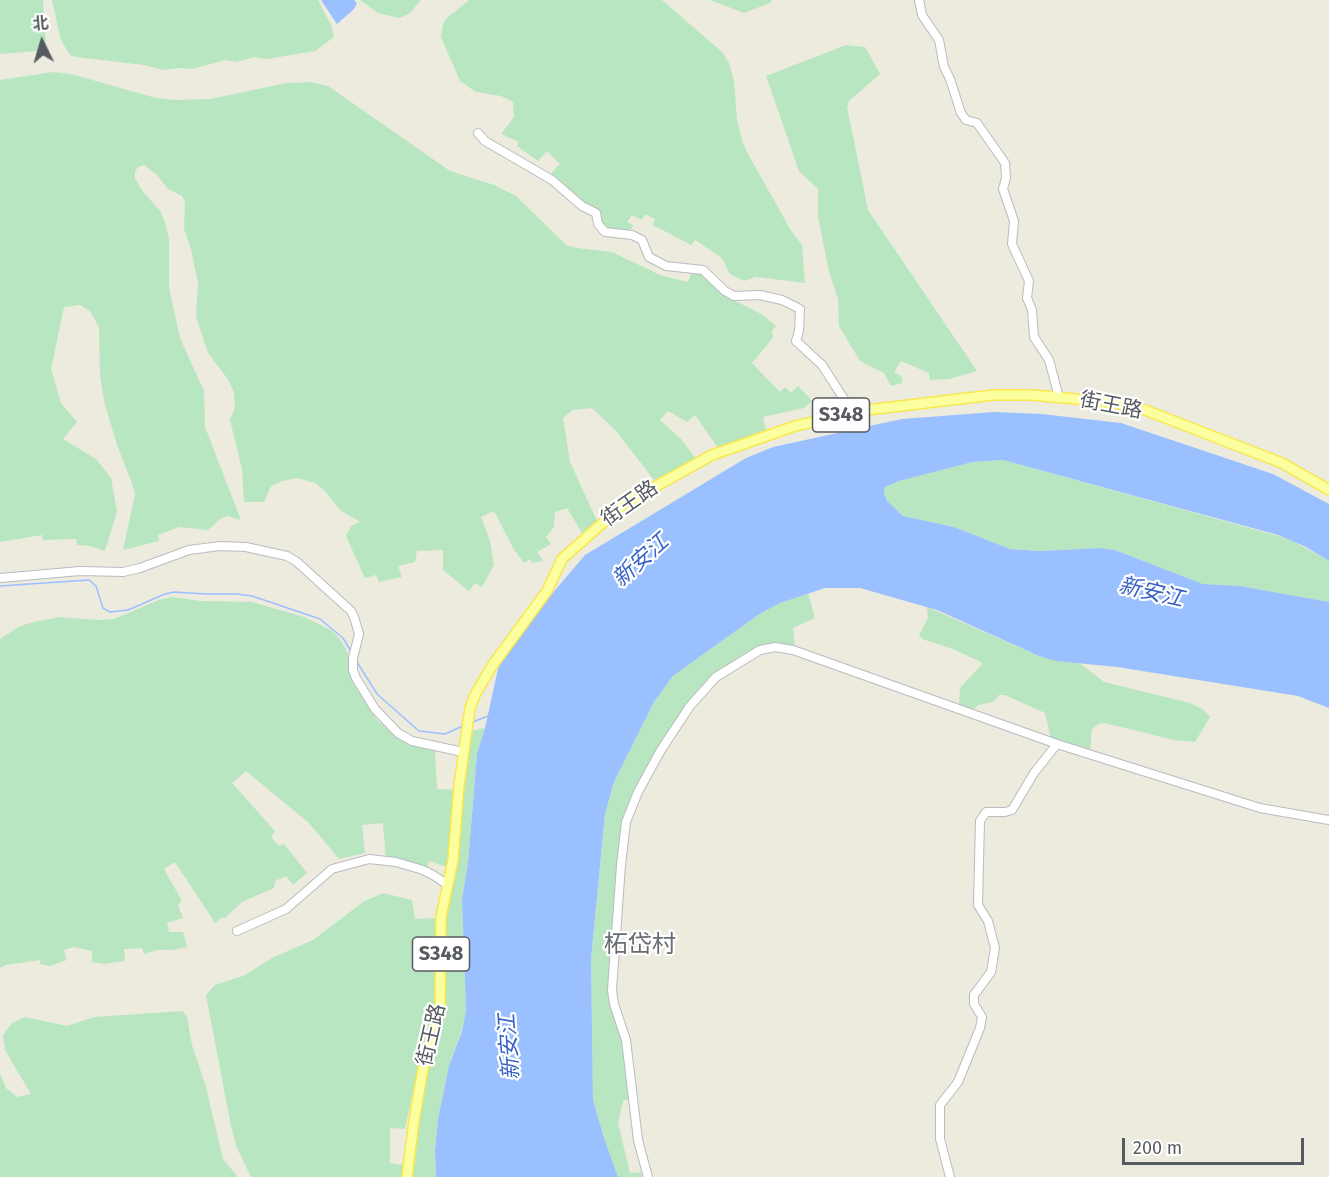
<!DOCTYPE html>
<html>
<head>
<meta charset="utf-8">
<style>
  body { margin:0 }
  #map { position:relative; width:1329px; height:1177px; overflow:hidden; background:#ecebde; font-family:"Fira Sans","Noto Sans SC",sans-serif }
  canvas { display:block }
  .north { position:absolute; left:12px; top:12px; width:60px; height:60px; -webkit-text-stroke:4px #fff; paint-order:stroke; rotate:355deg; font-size:16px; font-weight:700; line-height:24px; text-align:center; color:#575a60 }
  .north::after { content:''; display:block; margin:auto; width:21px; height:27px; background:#575a60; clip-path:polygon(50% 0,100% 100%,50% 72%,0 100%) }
  .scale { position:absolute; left:1122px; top:1138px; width:182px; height:27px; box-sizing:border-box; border:3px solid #575a60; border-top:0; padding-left:8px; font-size:18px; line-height:21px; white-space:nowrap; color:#575a60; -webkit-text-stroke:4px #fff; paint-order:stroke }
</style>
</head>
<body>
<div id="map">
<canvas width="1329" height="1177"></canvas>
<div class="north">北</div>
<div class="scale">200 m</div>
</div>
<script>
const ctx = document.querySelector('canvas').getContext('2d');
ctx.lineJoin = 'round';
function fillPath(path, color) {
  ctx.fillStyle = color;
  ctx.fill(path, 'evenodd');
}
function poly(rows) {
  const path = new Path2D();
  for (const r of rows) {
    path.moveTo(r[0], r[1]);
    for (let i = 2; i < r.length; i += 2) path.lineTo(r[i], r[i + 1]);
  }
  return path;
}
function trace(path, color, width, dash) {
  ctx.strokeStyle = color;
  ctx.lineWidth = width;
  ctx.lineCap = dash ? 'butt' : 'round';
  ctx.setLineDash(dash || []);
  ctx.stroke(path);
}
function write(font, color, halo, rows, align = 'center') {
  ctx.font = font + ' "Fira Sans","Noto Sans SC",sans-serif';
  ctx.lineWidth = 4.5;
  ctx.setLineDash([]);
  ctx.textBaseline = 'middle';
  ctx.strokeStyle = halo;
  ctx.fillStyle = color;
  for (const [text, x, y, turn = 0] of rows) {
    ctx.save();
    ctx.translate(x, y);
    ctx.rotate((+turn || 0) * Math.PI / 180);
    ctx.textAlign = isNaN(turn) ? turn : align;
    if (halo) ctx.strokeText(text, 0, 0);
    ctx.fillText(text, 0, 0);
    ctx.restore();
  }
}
const green = poly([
  [0,0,43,0,46,46,37,51,0,54],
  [52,0,318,0,332,27,334,37,315,51,267,59,254,57,237,62,225,60,192,69,179,68,163,70,144,65,76,57,70,55,61,40],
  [360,0,421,0,409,14,399,18,378,13],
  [469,0,662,0,722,52,729,63,734,81,737,120,742,140,747,152,790,229,802,245,805,283,756,277,744,281,730,274,722,258,695,240,691,245,653,225,655,219,645,214,642,220,632,215,627,222,633,225,629,234,603,228,597,213,574,197,551,173,560,164,547,151,538,161,517,146,519,142,501,134,514,117,513,102,501,96,476,92,460,81,441,37,443,24,447,18],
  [710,0,772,0,770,3,744,13],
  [846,45,865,47,880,74,849,101,847,107,868,210,977,371,949,379,930,380,929,373,901,361,894,372,902,377,902,383,891,386,884,373,860,361,839,326,838,299,829,272,818,217,818,189,799,171,766,76],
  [53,72,71,74,156,98,174,100,210,99,287,83,311,82,328,86,450,171,494,185,516,196,566,245,577,248,612,252,660,275,688,282,692,271,703,272,722,294,763,315,776,326,772,331,773,338,752,363,780,392,785,387,791,393,798,386,812,401,804,408,763,417,766,430,718,448,695,415,687,422,668,411,660,420,681,439,696,459,654,480,617,432,592,408,573,410,563,418,570,462,597,521,582,533,567,508,555,512,554,527,546,537,551,544,537,552,543,561,532,563,530,559,524,563,513,548,494,511,481,517,490,541,494,565,482,587,475,583,469,591,443,570,443,550,417,551,415,562,398,566,402,577,379,582,376,575,365,578,346,536,351,526,360,522,340,510,325,491,315,483,297,478,282,481,271,486,264,502,244,502,242,469,230,420,235,408,234,392,227,378,208,353,196,317,198,283,191,249,184,229,185,202,182,196,168,189,157,175,144,165,138,167,135,172,135,178,141,189,160,211,165,222,169,239,169,287,180,338,204,391,205,427,241,520,227,516,219,520,208,530,179,527,158,535,159,541,123,550,135,494,130,478,117,445,105,405,100,376,99,327,90,311,80,305,64,307,51,369,61,403,77,422,63,439,96,459,111,478,117,511,105,551,90,546,77,545,76,539,43,540,42,535,0,542,0,80],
  [1003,460,1289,539,1329,561,1329,602,1240,586,1203,584,1115,550,1100,548,1039,551,1010,549,954,527,903,516,887,501,884,494,885,487,899,481,973,462],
  [808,593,815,618,793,628,795,648,762,646,689,702,632,800,610,983,623,1035,631,1098,623,1101,618,1123,630,1173,641,1172,642,1177,618,1177,604,1138,593,1100,591,959,605,814,614,782,654,702,673,676,758,615,780,603],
  [172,597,201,601,252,602,304,617,331,630,339,638,348,653,348,667,354,685,377,720,403,740,418,747,435,751,437,789,454,790,448,867,429,861,427,868,422,867,407,861,386,858,383,823,362,825,365,853,339,859,308,822,246,771,232,783,275,831,271,837,279,846,284,844,307,873,293,885,286,876,275,881,274,888,242,902,224,919,222,917,215,923,175,862,164,869,182,901,178,905,183,918,167,923,169,932,183,932,187,947,172,950,157,950,144,954,142,948,124,949,125,961,104,964,92,962,92,951,74,947,64,950,67,960,49,966,40,964,40,960,6,965,0,968,0,639,20,626,34,622,60,617,96,620,114,619,159,600],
  [927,607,1039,656,1081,664,1104,682,1190,703,1204,710,1210,717,1195,742,1174,740,1105,723,1099,724,1092,729,1090,750,1051,739,1045,713,1005,695,999,695,993,702,978,705,973,710,959,706,960,688,983,663,953,649,922,639,919,635,928,618],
  [485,728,477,754,468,863,462,899,466,1011,464,1023,449,1066,438,1119,435,1150,436,1177,411,1177,426,1070,439,1028,444,917,470,731],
  [383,893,412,900,415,919,437,918,437,997,434,1015,417,1071,405,1129,390,1128,390,1163,404,1165,403,1177,251,1177,237,1148,231,1126,206,995,215,985,243,976,274,957,313,940,363,902],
  [183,1011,187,1017,192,1045,206,1087,223,1159,238,1177,0,1177,0,1074,6,1088,17,1097,31,1094,5,1050,3,1035,12,1023,25,1017,67,1026,94,1017]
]);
const water = poly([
  [321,0,354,0,357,3,354,9,337,24],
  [994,412,1042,414,1121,423,1273,474,1329,504,1329,561,1304,546,1278,535,1003,460,973,462,899,481,885,487,884,494,887,501,903,516,954,527,1010,549,1039,551,1100,548,1115,550,1203,584,1240,586,1329,602,1329,708,1298,696,1117,667,1056,661,1039,656,937,610,860,588,825,588,780,603,758,615,673,676,654,702,614,782,605,814,591,959,593,1100,604,1138,618,1177,436,1177,435,1150,438,1119,449,1066,462,1031,466,1011,462,899,468,863,477,754,485,728,499,664,539,609,585,555,746,458,773,447,902,419]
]);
const stream = poly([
  [0,586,89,580,96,586,103,608,110,612,128,610,165,594,174,592,206,594,237,594,252,596,320,619,343,638,352,653],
  [357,662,377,694,419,731,445,734,463,726],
  [473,722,488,716]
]);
const minor = poly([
  [919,0,922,15,939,40,944,67,950,79,961,113,966,120,977,123,1005,163,1006,178,1003,189,1014,221,1012,244,1029,281,1027,298,1032,310,1034,337,1049,360,1059,397],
  [478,133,485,141,552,180,582,206,596,213,598,224,605,232,632,235,642,240,649,257,666,266,703,270,725,291,734,296,760,295,782,300,800,309,799,331,796,341,822,365,853,413],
  [0,578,80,571,123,572,140,568,189,550,220,546,246,547,287,556,297,562,351,611,354,617,359,634,353,658,353,670,356,678,375,709,398,733,412,741,463,752],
  [237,931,286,909,332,869,369,859,396,862,423,870,433,875,448,885],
  [648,1177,638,1140,626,1040,614,1004,612,990,621,865,626,822,638,792,661,750,690,706,716,677,760,650,775,647,793,650,1057,744,1260,808,1329,820],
  [950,1177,940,1139,940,1105,958,1082,980,1028,982,1017,974,1004,974,995,991,972,995,948,988,921,978,905,980,821,986,812,1005,812,1012,810,1034,773,1057,744]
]);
const major = poly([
  [407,1177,414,1121,423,1069,440,1009,441,917,453,860,459,786,470,708,476,693,492,666,547,591,562,559,624,504,712,455,795,426,867,410,993,395,1032,395,1076,399,1116,403,1145,410,1282,463,1329,490]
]);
const shields = [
  [841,415,57],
  [441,954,57]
];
const shieldNames = [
  ["S348",841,415],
  ["S348",441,954]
];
const streetNames = [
  ["街王路",1111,406,11],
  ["街王路",630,504,-35],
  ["街王路",432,1035,-77]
];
const waterNames = [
  ["新安江",641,561,-42],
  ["新安江",1151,593,13],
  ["新安江",510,1047,-94]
];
const quarterNames = [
  ["柘岱村",640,945]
];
fillPath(green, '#b8e6c1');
fillPath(water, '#9bc0ff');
trace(stream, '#9bc0ff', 1.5);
trace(minor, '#b9bbc1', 10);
trace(major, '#f8e84b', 12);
trace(minor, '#fff', 8);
trace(major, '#fcffa0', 9);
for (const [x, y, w] of shields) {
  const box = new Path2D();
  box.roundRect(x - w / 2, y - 17, w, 34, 4.5);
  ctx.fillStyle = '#fff';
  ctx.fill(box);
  trace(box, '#575a60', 1.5);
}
write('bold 20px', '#575a60', null, shieldNames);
write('21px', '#575a60', '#fff', streetNames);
write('italic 22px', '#3963c7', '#fff', waterNames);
write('24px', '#686c73', '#fff', quarterNames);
</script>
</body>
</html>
